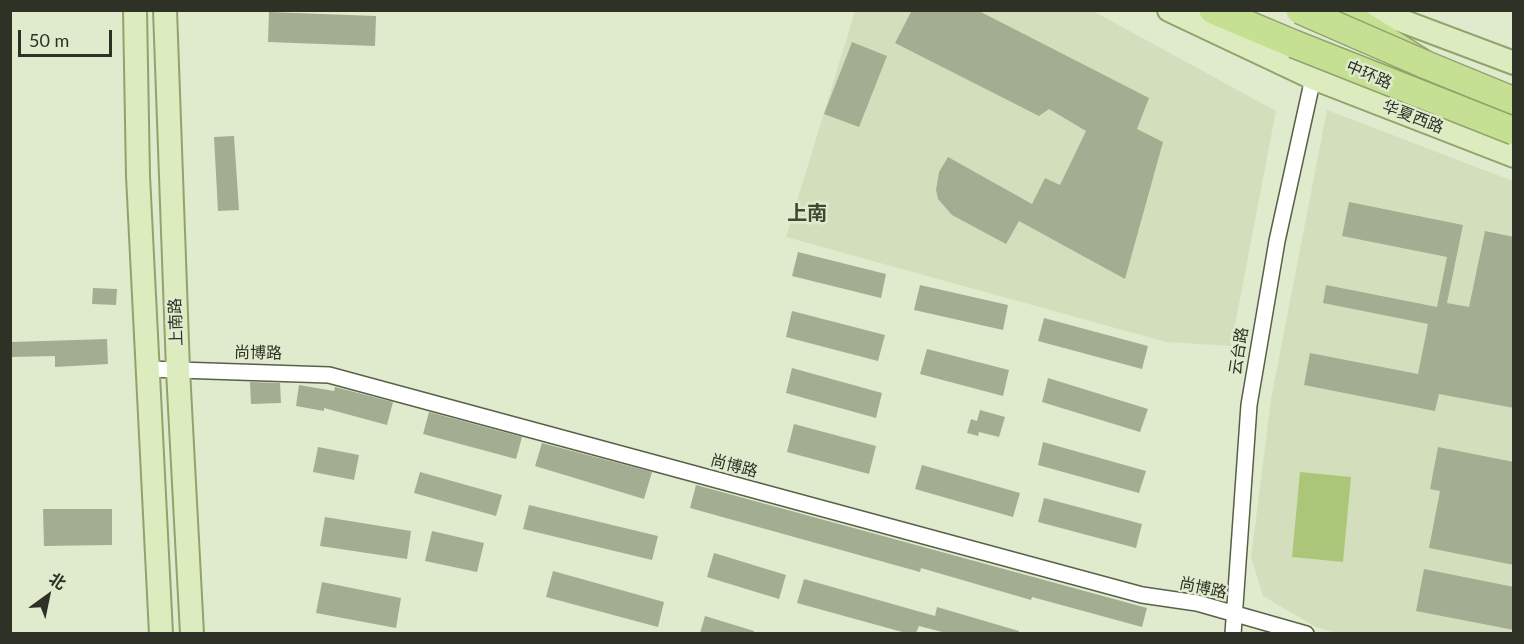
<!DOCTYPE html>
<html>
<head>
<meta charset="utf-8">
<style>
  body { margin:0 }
  #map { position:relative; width:1524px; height:644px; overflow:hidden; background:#e0ebce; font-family:Lato,"Noto Sans SC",sans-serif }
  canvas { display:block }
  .frame { position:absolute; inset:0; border:12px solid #2d3126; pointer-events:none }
  .north { position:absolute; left:18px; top:566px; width:60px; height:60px; -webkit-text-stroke:4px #e0ebce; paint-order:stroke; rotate:33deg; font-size:16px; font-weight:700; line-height:24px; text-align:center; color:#2d3126 }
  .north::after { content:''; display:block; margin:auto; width:21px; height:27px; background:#2d3126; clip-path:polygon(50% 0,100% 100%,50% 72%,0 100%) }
  .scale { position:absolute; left:18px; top:30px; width:94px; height:27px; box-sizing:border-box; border:3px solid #2d3126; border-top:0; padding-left:8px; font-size:18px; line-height:21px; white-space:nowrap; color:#2d3126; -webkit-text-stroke:4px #e0ebce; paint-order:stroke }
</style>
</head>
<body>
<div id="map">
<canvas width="1524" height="644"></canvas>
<div class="frame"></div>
<div class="north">北</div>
<div class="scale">50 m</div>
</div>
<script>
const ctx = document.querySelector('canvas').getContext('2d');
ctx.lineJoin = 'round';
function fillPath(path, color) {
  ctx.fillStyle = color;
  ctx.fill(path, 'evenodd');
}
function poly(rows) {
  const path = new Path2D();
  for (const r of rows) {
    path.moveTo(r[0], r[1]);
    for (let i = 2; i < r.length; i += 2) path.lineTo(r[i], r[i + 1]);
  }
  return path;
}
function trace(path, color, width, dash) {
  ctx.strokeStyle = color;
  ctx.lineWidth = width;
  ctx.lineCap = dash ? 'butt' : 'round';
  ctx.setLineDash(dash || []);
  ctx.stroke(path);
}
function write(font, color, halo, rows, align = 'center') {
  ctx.font = font + ' Lato,"Noto Sans SC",sans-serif';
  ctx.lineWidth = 5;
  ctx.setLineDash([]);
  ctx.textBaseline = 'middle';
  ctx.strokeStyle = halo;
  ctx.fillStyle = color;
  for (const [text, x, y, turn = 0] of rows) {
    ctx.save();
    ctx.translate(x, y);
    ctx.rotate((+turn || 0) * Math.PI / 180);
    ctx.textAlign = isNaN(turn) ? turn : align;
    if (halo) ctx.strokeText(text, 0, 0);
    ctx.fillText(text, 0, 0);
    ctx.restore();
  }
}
const built = poly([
  [855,11,1093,11,1276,111,1231,346,1166,342,786,237],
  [1327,110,1513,181,1513,633,1339,634,1316,627,1263,596,1251,558,1271,399]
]);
const green = poly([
  [1300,472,1351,477,1343,562,1292,557]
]);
const building = poly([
  [912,10,977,10,1149,98,1137,129,1163,142,1125,279,1019,221,1006,244,952,215,938,199,936,190,939,172,948,157,1032,204,1045,178,1060,185,1086,131,1049,109,1039,116,895,43],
  [269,12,376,16,375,46,268,42],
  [852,42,887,56,859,127,824,114],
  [234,136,239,210,218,211,214,137],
  [1349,202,1463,225,1447,303,1469,307,1485,231,1514,237,1514,408,1439,394,1435,411,1304,385,1310,353,1418,374,1428,324,1323,303,1326,285,1437,307,1447,257,1342,236],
  [798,252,886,274,881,298,792,276],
  [920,285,1008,305,1003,330,914,310],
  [93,288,117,289,116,305,92,304],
  [792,311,885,335,878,361,786,337],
  [1044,318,1148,346,1142,369,1038,341],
  [107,339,108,364,55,367,55,356,12,357,12,342],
  [927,349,1009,370,1003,396,920,374],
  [792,368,882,393,876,418,786,393],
  [1048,378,1148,409,1140,432,1042,402],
  [250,382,280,383,281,403,251,404],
  [299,385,334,391,335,387,393,402,387,425,324,408,324,411,296,406],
  [980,410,1005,417,999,437,979,432,978,436,967,433,971,419,977,421],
  [429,412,522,437,516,459,423,434],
  [794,424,876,446,869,474,787,452],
  [1043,442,1146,471,1139,493,1038,465],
  [542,443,652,472,644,499,535,466],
  [318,447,359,455,354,480,313,472],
  [1438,447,1514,462,1514,565,1429,548,1440,491,1430,489],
  [922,465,1020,493,1013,517,915,489],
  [420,472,502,495,496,516,414,493],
  [696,485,1147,608,1142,627,1032,597,1031,600,921,568,920,572,690,508],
  [1044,498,1142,524,1136,548,1038,522],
  [529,505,658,536,652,560,523,529],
  [43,509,112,509,112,545,44,546],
  [325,517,411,531,407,559,320,546],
  [432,531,484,543,477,572,425,561],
  [714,553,786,575,779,599,707,577],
  [1424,569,1514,587,1514,630,1416,611],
  [553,571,664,602,658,627,546,597],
  [804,579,935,616,937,607,1019,631,1019,633,946,633,919,626,916,633,906,633,797,603],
  [322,582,401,598,396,628,316,613],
  [705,616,754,631,754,633,700,633]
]);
const street = poly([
  [148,369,329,375,1142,595,1197,603,1306,634],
  [1233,634,1249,405,1277,241,1313,78]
]);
const primary = poly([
  [135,10,138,176,161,634],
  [165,10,178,370,192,634],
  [1169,10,1313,78,1514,156],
  [1373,10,1514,63]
]);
const highway = poly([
  [1213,10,1294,44],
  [1338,10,1424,64,1514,101]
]);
const highwayBridge = poly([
  [1300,10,1424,64],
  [1294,44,1514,131]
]);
const streetNames = [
  ["中环路",1369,75,23],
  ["华夏西路",1413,117,21],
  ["上南路",176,322,-92],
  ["云台路",1239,351,-81],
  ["尚博路",258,353,1],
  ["尚博路",734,466,15],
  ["尚博路",1203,588,12]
];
const quarterNames = [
  ["上南",807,214]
];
fillPath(built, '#d3dfbc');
fillPath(green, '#acc679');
fillPath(building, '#a3ad92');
trace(street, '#586148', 18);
trace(primary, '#90a36d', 26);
trace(highway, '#90a36d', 30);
trace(street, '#fff', 15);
trace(primary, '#dcecbe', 22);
trace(highway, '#c5e093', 27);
trace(highwayBridge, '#90a36d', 30, []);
trace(highwayBridge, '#c5e093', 27);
write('16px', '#2d3126', '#e0ebce', streetNames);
write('bold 20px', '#3f4830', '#e0ebce', quarterNames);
</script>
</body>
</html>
